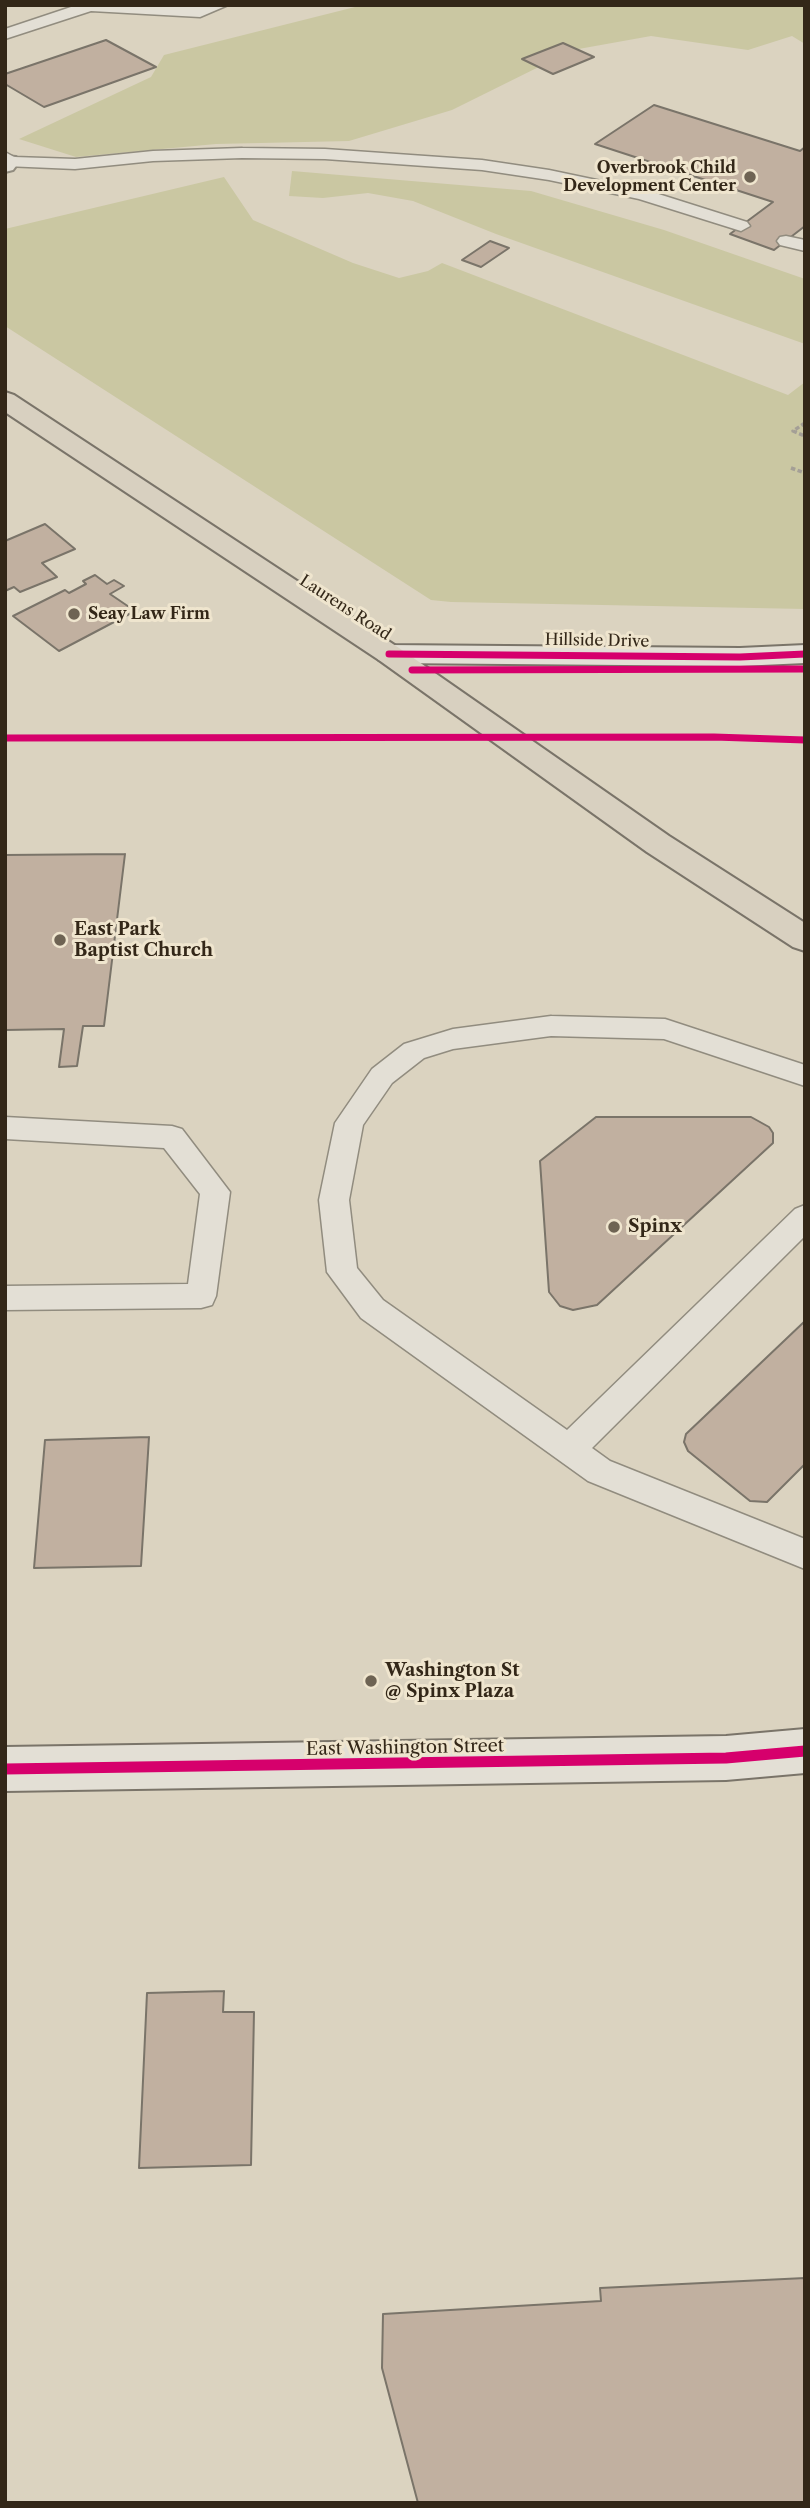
<!DOCTYPE html>
<html>
<head>
<meta charset="utf-8">
<style>
  body { margin:0 }
  #map { position:relative; width:810px; height:2508px; overflow:hidden; background:#dbd3c0; font-family:"Libre Caslon Text",serif }
  canvas { display:block }
  .frame { position:absolute; inset:0; border:7px solid #332718; pointer-events:none }
</style>
</head>
<body>
<div id="map">
<canvas width="810" height="2508"></canvas>
<div class="frame"></div>
</div>
<script>
const ctx = document.querySelector('canvas').getContext('2d');
ctx.lineJoin = 'round';
function fillPath(path, color) {
  ctx.fillStyle = color;
  ctx.fill(path, 'evenodd');
}
function poly(rows) {
  const path = new Path2D();
  for (const r of rows) {
    path.moveTo(r[0], r[1]);
    for (let i = 2; i < r.length; i += 2) path.lineTo(r[i], r[i + 1]);
  }
  return path;
}
function trace(path, color, width, dash) {
  ctx.strokeStyle = color;
  ctx.lineWidth = width;
  ctx.lineCap = dash ? 'butt' : 'round';
  ctx.setLineDash(dash || []);
  ctx.stroke(path);
}
function write(font, color, halo, rows, align = 'center') {
  ctx.font = font + ' "Libre Caslon Text",serif';
  ctx.lineWidth = 6;
  ctx.setLineDash([]);
  ctx.textBaseline = 'middle';
  ctx.strokeStyle = halo;
  ctx.fillStyle = color;
  for (const [text, x, y, turn = 0] of rows) {
    ctx.save();
    ctx.translate(x, y);
    ctx.rotate((+turn || 0) * Math.PI / 180);
    ctx.textAlign = isNaN(turn) ? turn : align;
    if (halo) ctx.strokeText(text, 0, 0);
    ctx.fillText(text, 0, 0);
    ctx.restore();
  }
}
const green = poly([
  [363,5,805,5,805,44,792,36,748,50,651,36,573,50,452,110,349,141,216,144,76,157,19,139,151,77,164,55],
  [292,171,531,191,664,230,805,279,805,344,496,234,413,201,368,193,323,198,289,196],
  [224,177,253,220,353,263,399,278,428,271,442,263,788,395,805,382,805,609,451,602,431,600,5,326,5,229]
]);
const building = poly([
  [106,40,156,67,44,107,5,84,5,74,106,40],
  [563,43,594,57,553,74,522,59,563,43],
  [654,105,800,151,805,147,805,226,774,250,730,234,773,202,595,144,654,105],
  [490,241,509,248,481,267,462,260,490,241],
  [45,524,75,549,42,563,57,577,20,592,14,587,5,591,5,541,45,524],
  [95,575,107,584,114,580,124,586,110,594,135,611,59,651,13,616,65,590,69,593,86,584,83,581,95,575],
  [125,854,104,1026,83,1026,77,1066,59,1067,64,1029,5,1030,5,855,125,854],
  [596,1117,751,1117,769,1127,773,1133,773,1143,597,1305,573,1310,560,1306,549,1292,540,1161,596,1117],
  [805,1321,805,1464,767,1502,750,1501,688,1451,684,1442,686,1434,805,1321],
  [149,1437,141,1566,34,1568,45,1440,149,1437],
  [224,1991,223,2012,254,2012,251,2165,139,2168,147,1993,224,1991],
  [805,2278,805,2503,418,2503,382,2368,383,2314,601,2301,600,2288,805,2278]
]);
const path = poly([
  [805,423,793,431,805,436],
  [791,468,805,473]
]);
const lane = poly([
  [77,5,199,7,228,5,200,17,91,11,5,39,5,29,77,5],
  [242,148,325,149,482,160,549,170,649,191,747,222,750,226,741,231,639,199,549,180,482,170,325,159,242,158,153,161,75,169,5,166,5,152,14,157,75,159,153,151,242,148],
  [786,236,805,240,805,251,780,245,777,241,780,237,786,236],
  [551,1016,665,1019,805,1065,805,1086,664,1039,551,1036,453,1049,424,1058,392,1083,363,1125,349,1200,357,1268,383,1300,567,1430,795,1209,805,1205,805,1236,592,1448,610,1461,805,1539,805,1569,588,1481,361,1318,327,1272,319,1200,335,1123,372,1069,404,1044,453,1029,551,1016],
  [5,1117,172,1126,182,1129,230,1192,216,1296,212,1305,201,1308,5,1310,5,1286,188,1284,200,1194,164,1148,5,1139,5,1117]
]);
const street = poly([
  [5,156,16,157,19,162,13,170,5,172,5,156]
]);
const secondary = poly([
  [389,645,740,648,805,645,805,663,740,666,389,663,379,660,374,654,379,648,389,645],
  [805,1729,805,1773,726,1780,5,1791,5,1747,726,1736,805,1729]
]);
const primary = poly([
  [5,392,14,395,399,648,669,836,805,923,805,951,793,947,647,852,379,660,5,412,5,392]
]);
const cyclewayFar1 = poly([
  [389,654,740,657,805,654],
  [412,670,805,669],
  [5,738,714,737,805,740]
]);
const cycleway = poly([
  [5,1769,726,1758,805,1751]
]);
const markers = [
  [750,177,7,"#6e6353"],
  [74,614,7,"#6e6353"],
  [60,940,7,"#6e6353"],
  [614,1227,7,"#6e6353"],
  [371,1681,7,"#6e6353"]
];
const farPoinames = [
  ["Overbrook Child",736,168],
  ["Development Center",736,186],
  ["Seay Law Firm",88,614,"left"]
];
const farStreetnames = [
  ["Laurens Road",345,608,33],
  ["Hillside Drive",597,641,1]
];
const poiNames = [
  ["East Park",74,930],
  ["Baptist Church",74,951],
  ["Spinx",628,1227],
  ["Washington St",385,1671],
  ["@ Spinx Plaza",385,1692]
];
const streetNames = [
  ["East Washington Street",405,1748,-1]
];
fillPath(green, '#cac7a2');
fillPath(building, '#c1b0a0');
trace(building, '#7a7469', 2);
trace(lane, '#918c7f', 3);
trace(street, '#918c7f', 4);
trace(secondary, '#7a7469', 4);
trace(primary, '#7a7469', 4);
trace(path, '#a49f96', 3.5, [4.5, 2.5]);
fillPath(lane, '#e3dfd5');
fillPath(street, '#e3dfd5');
fillPath(secondary, '#e3dfd5');
fillPath(primary, '#d8d0c0');
trace(cyclewayFar1, '#d6006c', 7);
trace(cycleway, '#d6006c', 11);
for (const [x, y, r, color] of markers) {
  const dot = new Path2D();
  dot.arc(x, y, r, 0, 2 * Math.PI);
  ctx.fillStyle = color;
  ctx.fill(dot);
  trace(dot, '#efe5ce', 2.5);
}
write('bold 16px', '#332718', '#efe5ce', farPoinames, 'right');
write('16px', '#332718', '#efe5ce', farStreetnames);
write('bold 18px', '#332718', '#efe5ce', poiNames, 'left');
write('18px', '#332718', '#efe5ce', streetNames);
</script>
</body>
</html>
